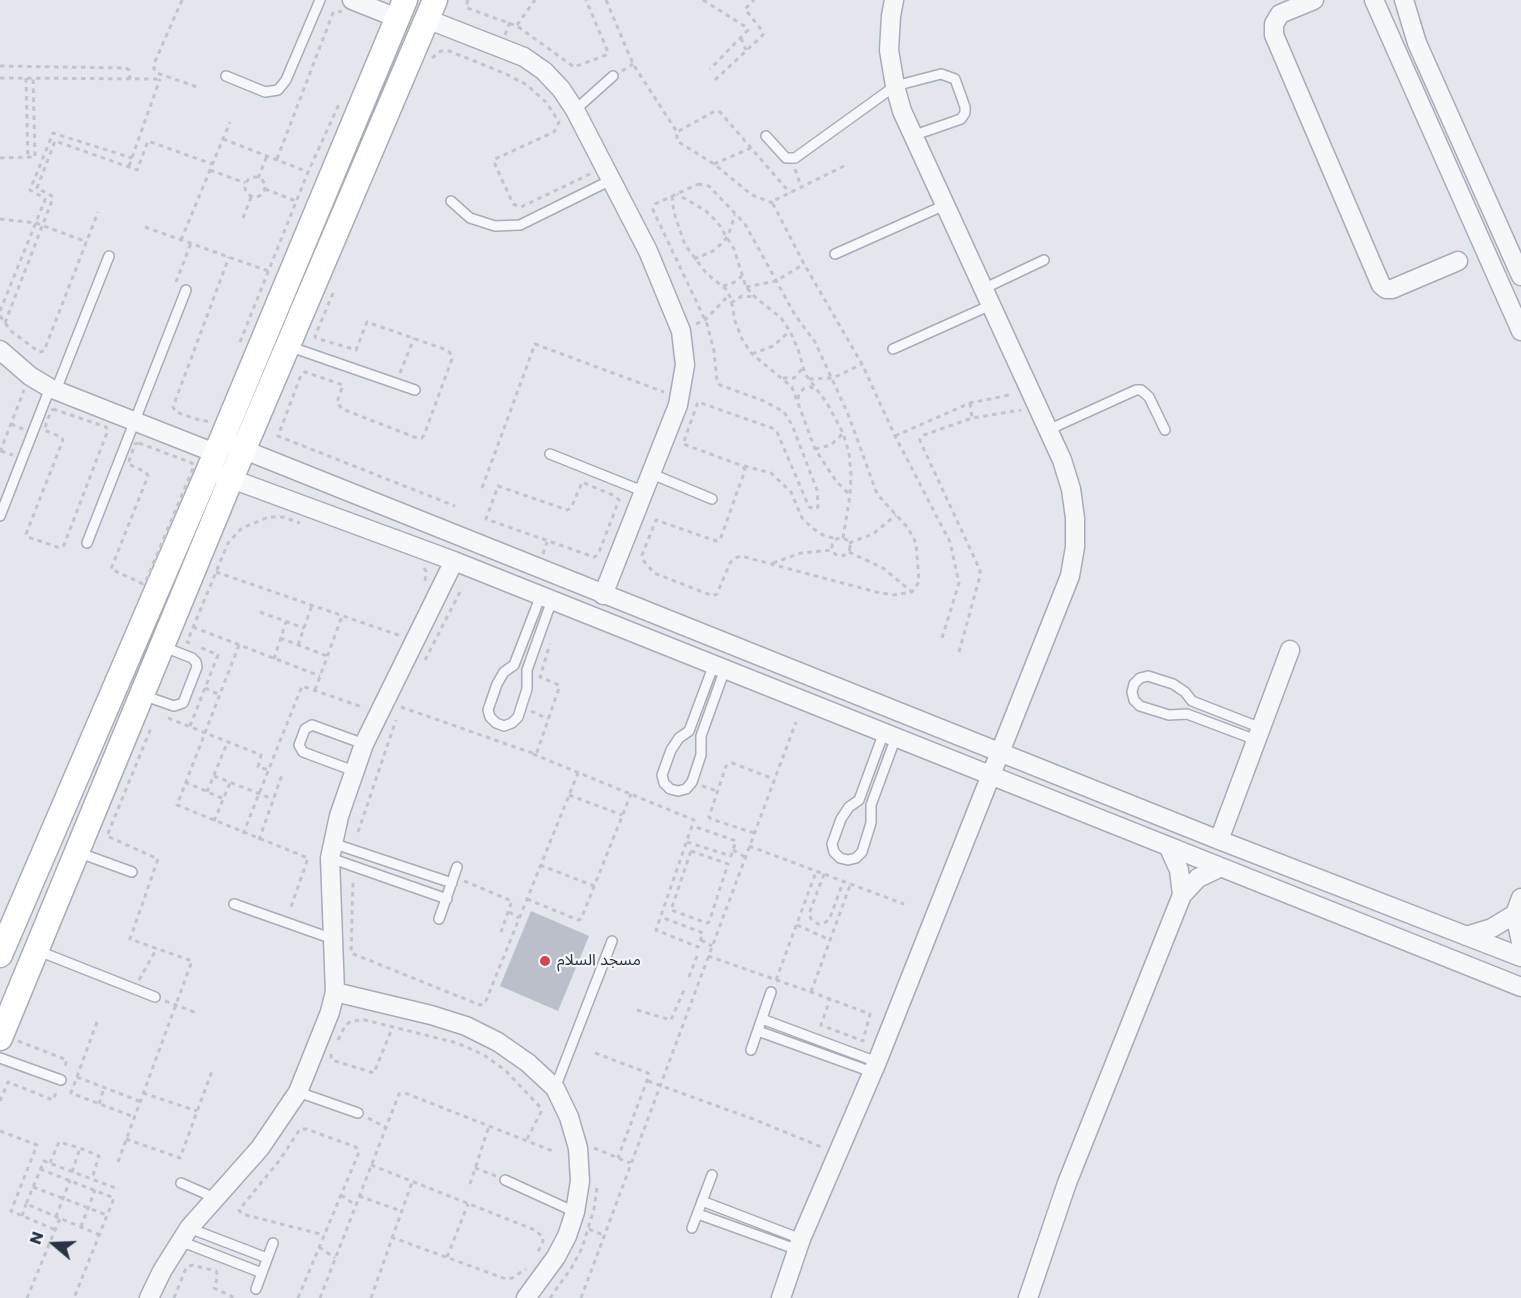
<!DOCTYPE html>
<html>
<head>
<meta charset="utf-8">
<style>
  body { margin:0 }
  #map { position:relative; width:1521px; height:1298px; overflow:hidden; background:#e3e6ec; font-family:Poppins,sans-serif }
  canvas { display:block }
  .north { position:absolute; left:24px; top:1214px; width:60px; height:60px; -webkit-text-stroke:4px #f3f5f9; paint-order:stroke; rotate:289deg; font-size:16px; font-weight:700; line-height:24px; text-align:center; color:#2a3245 }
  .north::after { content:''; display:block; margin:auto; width:21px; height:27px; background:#2a3245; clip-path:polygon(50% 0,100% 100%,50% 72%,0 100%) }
</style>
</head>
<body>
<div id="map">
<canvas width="1521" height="1298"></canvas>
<div class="north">N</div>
</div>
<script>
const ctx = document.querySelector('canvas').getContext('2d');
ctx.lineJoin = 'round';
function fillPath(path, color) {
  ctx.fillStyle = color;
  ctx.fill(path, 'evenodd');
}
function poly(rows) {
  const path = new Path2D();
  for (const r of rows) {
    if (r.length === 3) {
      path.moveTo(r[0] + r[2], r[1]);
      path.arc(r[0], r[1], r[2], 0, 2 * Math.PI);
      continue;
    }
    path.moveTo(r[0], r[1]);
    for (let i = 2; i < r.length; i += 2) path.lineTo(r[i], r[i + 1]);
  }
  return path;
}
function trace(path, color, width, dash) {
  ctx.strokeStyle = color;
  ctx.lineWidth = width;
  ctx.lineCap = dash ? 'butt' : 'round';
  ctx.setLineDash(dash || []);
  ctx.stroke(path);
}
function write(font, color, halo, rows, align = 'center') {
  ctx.font = font + ' Poppins,"Noto Sans Arabic",sans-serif';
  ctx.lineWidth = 4.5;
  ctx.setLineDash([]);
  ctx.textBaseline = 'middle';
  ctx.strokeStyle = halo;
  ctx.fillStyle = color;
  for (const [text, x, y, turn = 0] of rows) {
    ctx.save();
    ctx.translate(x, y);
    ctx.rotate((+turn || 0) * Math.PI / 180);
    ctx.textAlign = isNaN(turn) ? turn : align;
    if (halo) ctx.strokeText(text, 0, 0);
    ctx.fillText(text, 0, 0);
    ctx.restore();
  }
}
const building = poly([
  [531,911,589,936,558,1011,500,986]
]);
const path = poly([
  [182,0,154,64,154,69,157,73,200,88],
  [468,0,466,6,467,8,517,26,574,67,606,55,608,52,586,0],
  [606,0,633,64,677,132],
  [703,0,746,27,748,30,710,69],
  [517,25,535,0],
  [505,35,510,22],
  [741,38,746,50],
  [432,58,441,51,449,51,504,73,527,85,546,102,559,122,554,132,495,159,494,162,513,204,521,207,590,174],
  [0,66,126,68,129,70,130,79],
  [622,71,633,64],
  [0,78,160,79],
  [26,78,28,158],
  [715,80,763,35,763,32,745,9,754,0],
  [223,139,308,172],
  [0,158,35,157,33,78],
  [277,159,333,13,337,11,342,12],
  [714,164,751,148],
  [129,166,160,79],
  [844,166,775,200,773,204,804,264,862,364,895,436,950,542,959,583,942,638],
  [795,169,801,187],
  [210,170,245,183],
  [255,187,10],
  [258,178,267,156],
  [698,184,709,186,745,224,795,315,815,342,848,414,877,494,908,528,916,543,919,582,912,592,893,595,876,592,741,556,735,558,730,563,717,594,713,596,654,573,643,560,642,555,656,520,716,541,720,540,745,470,743,466,683,444,698,402,772,428,777,432,809,507,816,509,818,507,817,490,792,425,784,412,764,401,720,385,717,382,714,351,707,324,653,210,655,204,698,184],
  [265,189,296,201],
  [672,196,674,213,685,245,707,274,727,290,731,299,735,321,742,339,752,354,792,387,815,449,836,481,850,495,851,474,849,453,843,433,827,403,805,374,798,349,790,331,781,318,755,297,746,287,734,249,718,223,706,211,677,194],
  [773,203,752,195,714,164,677,141,677,132,715,111,720,112,790,193],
  [243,218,251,197],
  [0,219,36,223,87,242],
  [145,227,268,271],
  [181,240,230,122],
  [694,259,713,251,721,244,728,236,735,215],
  [176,282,191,243],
  [723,286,733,283,742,276],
  [746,287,776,281,804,264],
  [333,293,315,336,316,338,356,350,367,322,447,350,450,353,452,359,424,435,422,438,417,438,342,409,337,402,343,385,305,372,301,375,278,436,455,506],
  [731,303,742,296,754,297],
  [0,311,45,200,44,198,30,190,53,133,132,158],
  [0,316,11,331,39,352,44,351,98,212],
  [5,323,53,198,52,196,37,188,55,141,137,170,148,141,212,164],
  [696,324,705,320,729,295],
  [240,342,308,172,340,102],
  [752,354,773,346,790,331],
  [400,373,414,338],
  [783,378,794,378,803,368],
  [809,379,833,378,862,364],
  [798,399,799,394,803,389,810,387,815,389],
  [970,403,972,418],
  [53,409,106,427,108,430,64,545,60,548,28,537,26,534,63,440,61,437,44,430,51,411,53,409],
  [208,421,202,421,176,412,173,407,229,257],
  [11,424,23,429],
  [895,436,970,403,1009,395],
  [139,443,192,463,194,466,146,581,143,584,111,569,148,476,146,472,128,464,135,444,139,443],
  [815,449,831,445,843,433],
  [1,451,13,455],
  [0,452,24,390],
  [744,466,771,473,791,492,802,518,812,528,823,535,836,539],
  [584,483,615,496,619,500,598,555,594,557,486,519,498,486,567,510,571,508,581,485,584,483],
  [482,488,535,344,664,392],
  [843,538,850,495],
  [841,547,9],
  [849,543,873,534,896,515],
  [849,552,883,568,912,592],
  [543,554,547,542],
  [773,563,801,553,832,550],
  [424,568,426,571,425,582],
  [216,572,401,636],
  [260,612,304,628],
  [193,627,320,676],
  [280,638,327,656],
  [190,643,187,642,228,543,242,528,269,517,283,517,300,523],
  [239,645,177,805,308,858,291,907],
  [298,645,312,605],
  [959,652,980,576,980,570,920,441,920,439,924,435,972,418,1021,410],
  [274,659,286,622],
  [425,660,462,588],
  [205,688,220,695],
  [315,690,342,616],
  [401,707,535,754,537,752,559,688,559,685,540,677,550,644],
  [531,711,548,719],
  [168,718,261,755,258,767,269,770],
  [190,726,218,655,197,646],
  [533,754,694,820,656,930,698,947,703,933,661,917],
  [214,776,273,799],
  [185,782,224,799],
  [702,786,717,791],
  [207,792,228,741],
  [569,795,622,815],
  [214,821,230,783],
  [358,832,396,720],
  [754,833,711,819,709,817,726,766,732,763,774,779],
  [243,834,302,686,362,707,364,706],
  [259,840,283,772],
  [687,842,731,856,736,841,693,826],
  [749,846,904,904],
  [733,850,745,857],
  [691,851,728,864,709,922,707,923,671,910,691,851],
  [540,865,594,886],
  [824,874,809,914,811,919,818,924,824,923,829,920,844,880],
  [464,881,512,901,501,932],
  [353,883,351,953,480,1005,485,1003,578,773],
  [527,899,578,920,581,919,631,794],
  [509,912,519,918],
  [797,925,830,940],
  [701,940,712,946],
  [708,956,811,992,870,1014,863,1041,821,1025,830,999],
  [689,977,697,956],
  [139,980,157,948],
  [776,980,816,872],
  [811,992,851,883],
  [165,1001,197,1013],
  [637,1010,671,1020,684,990],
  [97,1022,71,1093,134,1117],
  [338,1040,345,1026,351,1021,365,1020,457,1043,484,1055,505,1070,541,1108,541,1112,526,1141],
  [18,1041,67,1060,64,1069],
  [595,1053,648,1073,649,1075,618,1158],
  [331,1054,331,1059,335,1061,374,1073,393,1026],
  [77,1077,139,1101],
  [648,1081,753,1119,824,1148],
  [143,1093,197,1111],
  [0,1101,8,1082,53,1100,57,1090],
  [99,1104,104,1088],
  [368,1118,385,1127],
  [0,1131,37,1145,11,1211,56,1230],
  [126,1139,180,1158,213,1068],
  [594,1148,630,1163],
  [118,1162,192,961,130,939,158,859,107,836,151,728],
  [50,1163,59,1142,80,1148,99,1156,92,1179],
  [371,1165,535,1230,543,1237,543,1241,538,1252],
  [475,1168,496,1176],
  [40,1169,114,1198,74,1298],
  [72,1172,80,1148],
  [470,1184,489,1126],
  [33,1187,107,1215],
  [341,1195,355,1205],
  [359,1196,401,1211],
  [22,1216,26,1204],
  [56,1217,70,1180],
  [81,1227,95,1190],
  [589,1229,603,1235],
  [100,1235,26,1204,44,1161,118,1189],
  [391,1237,506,1279,512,1278,526,1269],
  [319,1247,335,1258],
  [447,1257,468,1204],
  [27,1298,60,1218],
  [174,1298,186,1268,192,1265,216,1271,218,1276,214,1288,235,1298],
  [298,1298,359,1152,356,1147,306,1129,300,1129,279,1161,239,1210,242,1214,324,1235],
  [320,1298,399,1094,405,1093,555,1152],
  [371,1298,412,1182],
  [550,1298,572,1267,582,1248,594,1209,597,1187],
  [581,1298,796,722]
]);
const lane = poly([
  [226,76,265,92,278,90,286,80,320,0],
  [575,110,613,76],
  [766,136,786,158,795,158,895,86,941,74,955,79,965,107,965,113,961,119,912,136],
  [451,201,470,218,495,226,520,225,611,180],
  [835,254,945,205],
  [983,289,1044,260],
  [288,346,415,390],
  [893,349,991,305],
  [56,390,109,256],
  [1048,430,1136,390,1141,390,1149,397,1165,430],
  [550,454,645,492],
  [652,474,712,499],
  [0,516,50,388],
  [87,543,186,290],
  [541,595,514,665,504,672,497,684,488,710,490,717,496,723,504,726,512,723,518,717,527,689,527,670,552,600],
  [714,664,689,731,679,738,671,750,662,775,664,783,670,789,678,791,686,789,692,782,701,755,701,736,725,669],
  [142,695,174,706,183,703,197,667,196,662,192,658,164,647],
  [884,732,859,800,849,807,841,819,832,844,834,852,840,858,848,860,856,858,862,852,871,823,871,805,896,737],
  [1256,740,1187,714,1169,715,1140,706,1134,700,1132,692,1134,684,1140,678,1148,676,1173,684,1185,692,1192,701,1261,728],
  [354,771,303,752,299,745,305,729,312,725,364,744],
  [332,843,452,883],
  [77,852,132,872],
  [330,858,447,899],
  [234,904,333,939],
  [439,919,457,867],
  [36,950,155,997],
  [762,1019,877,1062],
  [758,1031,872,1072],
  [751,1050,771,992],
  [0,1058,61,1080],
  [555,1088,612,941],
  [298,1092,358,1113],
  [505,1180,575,1212],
  [181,1183,215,1198],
  [702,1201,801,1239],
  [698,1214,798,1250],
  [189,1228,267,1258],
  [692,1228,712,1175],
  [180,1241,262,1273],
  [256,1289,273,1243]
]);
const street = poly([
  [352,0,397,18],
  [1314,0,1280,14,1274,24,1274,35,1381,285,1386,289,1392,289,1458,261],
  [1374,0,1521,331],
  [1404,0,1417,43,1521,276],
  [427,19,524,57,544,71,561,89,575,110,648,251,681,331,685,365,678,405,603,595],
  [0,350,30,376,50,388,215,453],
  [232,445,1219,840,1521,957],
  [221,475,454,561,1521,987],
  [1219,840,1290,650],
  [1169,848,1179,870,1182,895],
  [1521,898,1515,914,1521,942],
  [1466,936,1492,928,1515,914],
  [335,992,431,1015,466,1026,498,1042,528,1063,555,1088,569,1117,578,1148,580,1181,575,1212,567,1236,556,1257,526,1298],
  [149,1298,162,1271,189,1228,260,1148,298,1092,330,1012,335,992,330,858,339,816,364,744,454,561],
  [781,1298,801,1239,877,1062,1070,576,1075,547,1075,518,1071,489,1062,460,902,111,895,86,889,50,891,16,894,0],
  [1028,1298,1067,1183,1182,895,1198,878,1219,868]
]);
const secondary = poly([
  [0,955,221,441,405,0],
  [0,1038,231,479,435,0]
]);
const markers = [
  [545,961,6,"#d14854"]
];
const poiNames = [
  ["مسجد السلام",557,961]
];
fillPath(building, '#babfca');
trace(lane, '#a8acb7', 12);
trace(street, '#a8acb7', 21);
trace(secondary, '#a8acb7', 27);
trace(path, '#c1c4cb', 3, [4.5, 4.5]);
trace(lane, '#f6f7fa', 9);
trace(street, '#f6f7fa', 18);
trace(secondary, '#fff', 24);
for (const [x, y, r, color] of markers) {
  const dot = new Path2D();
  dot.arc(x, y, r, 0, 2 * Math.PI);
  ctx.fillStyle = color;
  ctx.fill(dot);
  trace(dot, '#f3f5f9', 2);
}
write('16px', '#2a3245', '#f3f5f9', poiNames, 'left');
</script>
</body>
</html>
